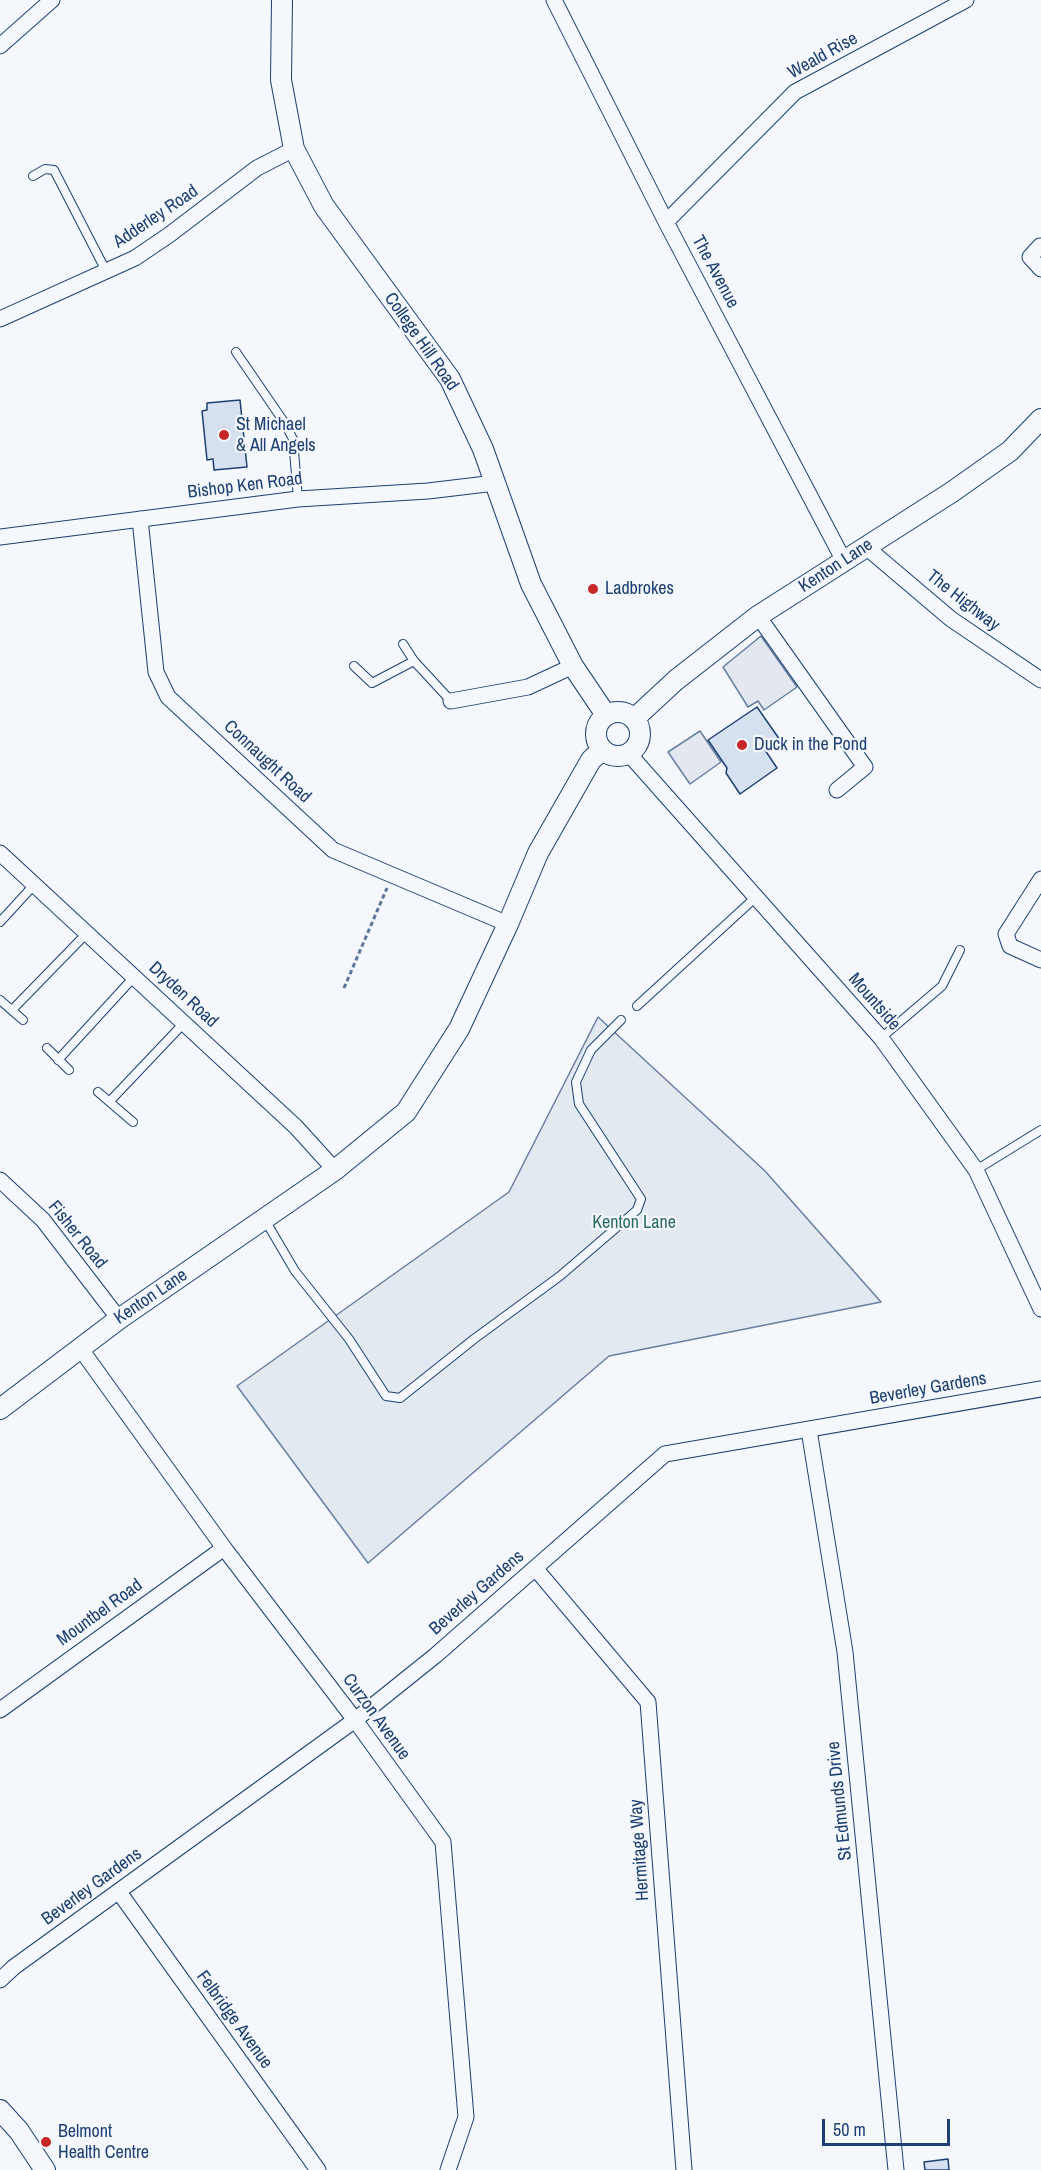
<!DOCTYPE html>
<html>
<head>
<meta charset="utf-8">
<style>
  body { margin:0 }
  #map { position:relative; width:1041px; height:2170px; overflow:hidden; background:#f4f7fb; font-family:"Archivo Narrow",sans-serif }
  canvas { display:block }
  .scale { position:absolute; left:822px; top:2119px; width:128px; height:27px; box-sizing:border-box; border:3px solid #1d3f73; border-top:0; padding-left:8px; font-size:18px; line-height:21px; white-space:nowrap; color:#1d3f73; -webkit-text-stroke:4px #f4f7fb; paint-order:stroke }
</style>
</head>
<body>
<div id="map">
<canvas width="1041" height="2170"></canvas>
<div class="scale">50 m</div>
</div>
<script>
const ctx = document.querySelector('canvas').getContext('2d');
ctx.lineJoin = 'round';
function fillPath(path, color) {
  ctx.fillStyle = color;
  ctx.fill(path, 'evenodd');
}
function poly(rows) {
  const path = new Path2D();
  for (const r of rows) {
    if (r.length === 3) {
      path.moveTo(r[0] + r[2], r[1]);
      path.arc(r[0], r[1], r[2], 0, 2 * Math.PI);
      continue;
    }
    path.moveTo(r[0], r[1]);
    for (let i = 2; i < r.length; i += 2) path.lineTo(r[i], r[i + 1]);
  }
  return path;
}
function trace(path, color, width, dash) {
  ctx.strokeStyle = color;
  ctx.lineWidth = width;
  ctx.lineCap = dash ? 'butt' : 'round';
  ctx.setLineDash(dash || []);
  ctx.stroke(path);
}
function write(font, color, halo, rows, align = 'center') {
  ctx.font = font + ' "Archivo Narrow",sans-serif';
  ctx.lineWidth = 4.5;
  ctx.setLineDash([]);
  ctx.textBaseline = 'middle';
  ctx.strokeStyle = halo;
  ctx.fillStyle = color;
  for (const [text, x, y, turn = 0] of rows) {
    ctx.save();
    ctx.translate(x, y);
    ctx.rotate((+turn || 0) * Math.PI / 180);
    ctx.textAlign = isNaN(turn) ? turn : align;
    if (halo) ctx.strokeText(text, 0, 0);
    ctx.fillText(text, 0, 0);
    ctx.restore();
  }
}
const green = poly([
  [598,1017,765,1171,881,1302,609,1356,368,1563,237,1386,509,1192,598,1017]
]);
const parking = poly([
  [761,636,797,687,764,710,758,701,748,707,723,667,761,636],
  [700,731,721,762,690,784,668,752,700,731]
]);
const building = poly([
  [240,400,247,467,214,470,213,459,207,460,202,411,207,410,207,403,240,400],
  [757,707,780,740,765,750,777,768,740,794,726,773,727,768,708,740,757,707],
  [948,2159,949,2170,925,2170,924,2162,948,2159]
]);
const path = poly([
  [344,988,387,888]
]);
const service = poly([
  [33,176,45,169,54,170,106,271],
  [236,352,284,422,293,439,298,499],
  [403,644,414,661],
  [354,666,372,683,414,661,451,701],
  [0,922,34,885],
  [0,1000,23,1020],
  [637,1006,756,897],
  [12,1010,87,933],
  [881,1038,942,986,960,950],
  [47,1048,69,1070],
  [58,1060,134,977],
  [98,1092,133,1122],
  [110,1101,184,1023],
  [976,1170,1041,1130],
  [265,1220,295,1271,349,1339,386,1396,400,1398,474,1339,560,1276,637,1210,641,1199,579,1104,576,1082,591,1050,621,1020]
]);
const minor = poly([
  [554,0,666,222,844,561],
  [0,46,52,0],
  [666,222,795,92,966,0],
  [1040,246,1030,257,1041,269],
  [0,319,135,258,169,235,257,168,294,149],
  [140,519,156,672,168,697,333,850,508,924],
  [0,537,298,499,428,491,495,483],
  [866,547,951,619,1041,680],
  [758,616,865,767,837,790],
  [451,701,528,687,573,666],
  [629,754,881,1038,976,1170,1041,1309],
  [0,853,296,1127,335,1170],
  [1041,879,1006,934,1010,946,1041,960],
  [0,1180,43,1220,119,1319],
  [80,1348,224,1548,355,1720,443,1842,466,2117,448,2170],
  [809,1430,845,1652,896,2170],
  [535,1568,648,1702,684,2170],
  [0,1710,224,1548],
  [119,1892,318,2170],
  [0,1980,14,1967,355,1720,436,1655,665,1454,1041,1389]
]);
const tertiary = poly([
  [282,0,281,80,294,149,324,206,450,379,483,449,531,584,573,666,606,715],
  [618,734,22],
  [635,718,676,680,758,616,952,492,1010,451,1041,419],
  [0,1409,119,1319,335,1170,406,1112,459,1029,508,924,538,853,591,760,602,750],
  [0,2110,19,2131,45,2170]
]);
const markers = [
  [224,435,6,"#c62828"],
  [593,589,6,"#c62828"],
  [742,745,6,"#c62828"],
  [46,2142,6,"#c62828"]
];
const streetNames = [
  ["Weald Rise",823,56,-29],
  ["Adderley Road",156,217,-34],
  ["The Avenue",715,272,62],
  ["College Hill Road",421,342,55],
  ["Bishop Ken Road",245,486,-7],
  ["Kenton Lane",836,566,-33],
  ["The Highway",963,601,38],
  ["Connaught Road",267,762,43],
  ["Dryden Road",183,995,43],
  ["Mountside",874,1002,49],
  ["Fisher Road",77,1235,51],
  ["Kenton Lane",151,1297,-34],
  ["Beverley Gardens",928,1389,-10],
  ["Beverley Gardens",477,1593,-41],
  ["Mountbel Road",100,1613,-36],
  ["Curzon Avenue",376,1717,54],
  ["St Edmunds Drive",840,1801,-96],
  ["Hermitage Way",640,1850,-94],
  ["Beverley Gardens",92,1887,-36],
  ["Felbridge Avenue",234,2020,54]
];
const poiNames = [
  ["St Michael",236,425],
  ["& All Angels",236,446],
  ["Ladbrokes",605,589],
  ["Duck in the Pond",754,745],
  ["Belmont",58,2132],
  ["Health Centre",58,2153]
];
const parkNames = [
  ["Kenton Lane",634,1223]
];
fillPath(green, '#e3e9f0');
trace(green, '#687fa3', 1.5);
fillPath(parking, '#e3e8f0');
trace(parking, '#687fa3', 1.5);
fillPath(building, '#d5e0f0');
trace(building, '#1d3f73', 1.5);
trace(service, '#1d3f73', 10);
trace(minor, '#1d3f73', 17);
trace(tertiary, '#1d3f73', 22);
trace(path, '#5e769c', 3, [4.5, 3]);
trace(service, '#f4f7fb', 8);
trace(minor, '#f4f7fb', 15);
trace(tertiary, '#f4f7fb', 20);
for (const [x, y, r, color] of markers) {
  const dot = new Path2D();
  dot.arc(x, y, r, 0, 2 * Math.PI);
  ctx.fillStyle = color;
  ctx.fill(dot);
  trace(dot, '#f4f7fb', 2);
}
write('18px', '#1d3f73', '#f4f7fb', streetNames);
write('18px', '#1d3f73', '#f4f7fb', poiNames, 'left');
write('18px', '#2c6c60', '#f4f7fb', parkNames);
</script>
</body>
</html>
